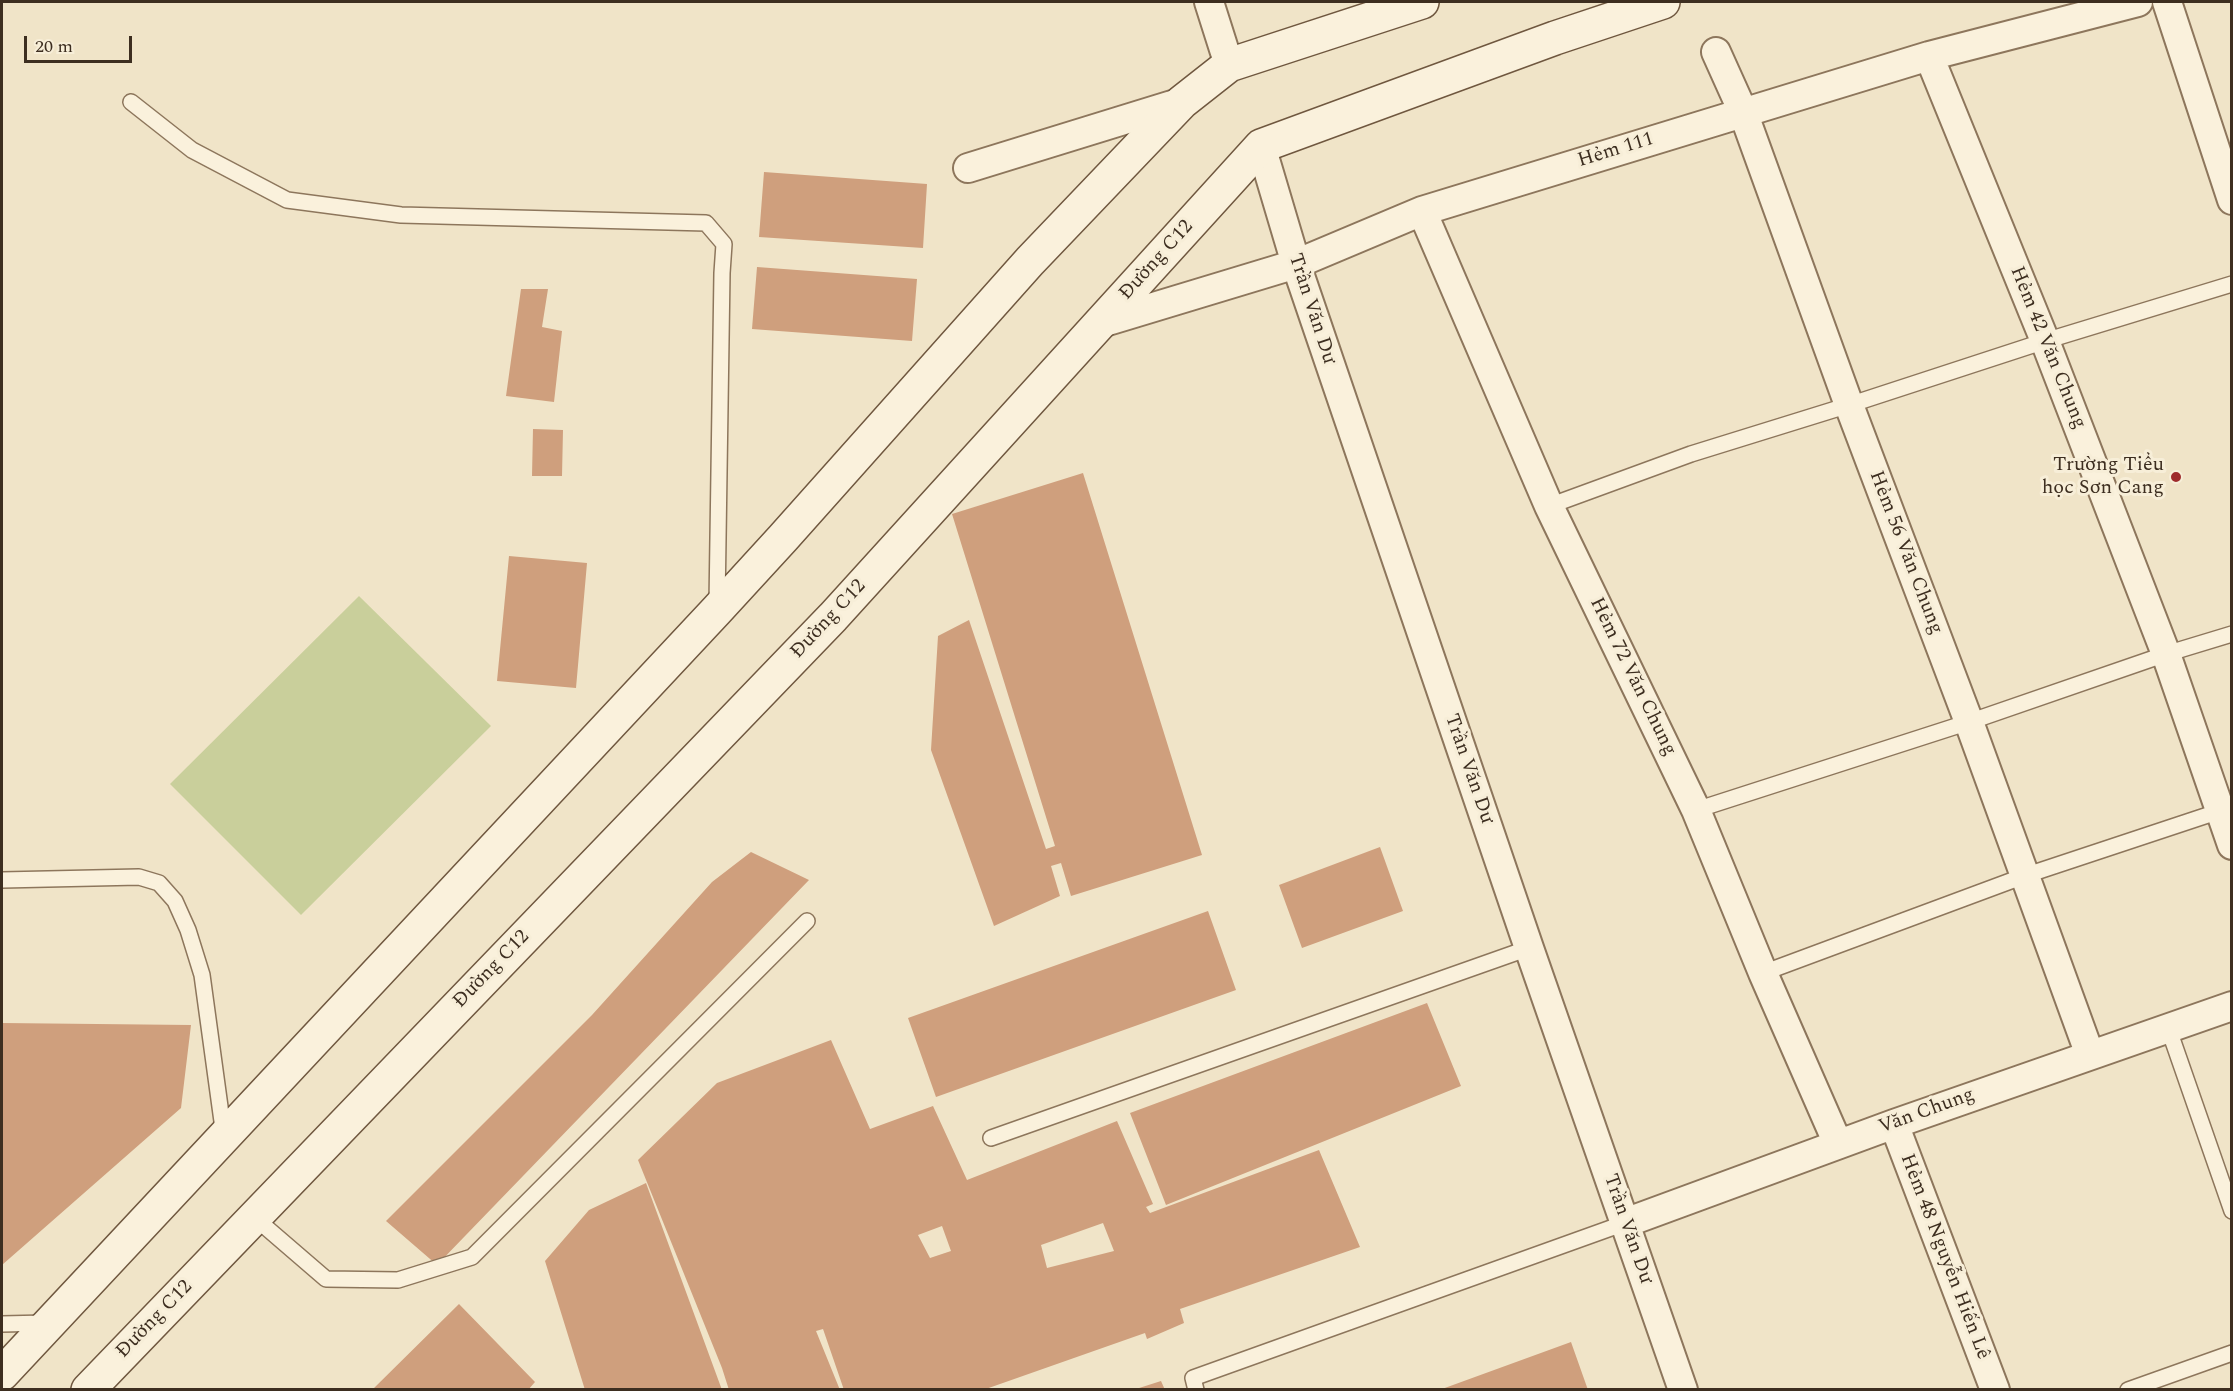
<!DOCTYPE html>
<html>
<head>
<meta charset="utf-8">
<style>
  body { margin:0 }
  #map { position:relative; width:2233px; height:1391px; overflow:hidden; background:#f0e4c8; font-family:Spectral,serif }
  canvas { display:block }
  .frame { position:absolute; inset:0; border:3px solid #3d2e20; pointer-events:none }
  .scale { position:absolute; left:24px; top:36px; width:108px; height:27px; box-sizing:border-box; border:3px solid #3d2e20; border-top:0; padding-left:8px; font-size:18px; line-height:21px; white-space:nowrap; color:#3d2e20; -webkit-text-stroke:4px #f7eed8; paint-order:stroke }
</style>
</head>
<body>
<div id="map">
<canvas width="2233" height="1391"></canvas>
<div class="frame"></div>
<div class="scale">20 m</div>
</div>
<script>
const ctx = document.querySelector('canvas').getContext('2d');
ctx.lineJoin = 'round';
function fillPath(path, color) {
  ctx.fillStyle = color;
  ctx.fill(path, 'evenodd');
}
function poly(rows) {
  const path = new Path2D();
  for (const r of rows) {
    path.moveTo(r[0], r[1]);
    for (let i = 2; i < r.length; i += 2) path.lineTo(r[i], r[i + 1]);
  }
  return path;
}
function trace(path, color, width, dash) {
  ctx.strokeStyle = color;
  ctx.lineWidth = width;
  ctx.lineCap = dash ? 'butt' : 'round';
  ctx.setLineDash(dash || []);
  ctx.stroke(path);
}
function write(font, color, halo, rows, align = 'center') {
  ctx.font = font + ' Spectral,serif';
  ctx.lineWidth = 6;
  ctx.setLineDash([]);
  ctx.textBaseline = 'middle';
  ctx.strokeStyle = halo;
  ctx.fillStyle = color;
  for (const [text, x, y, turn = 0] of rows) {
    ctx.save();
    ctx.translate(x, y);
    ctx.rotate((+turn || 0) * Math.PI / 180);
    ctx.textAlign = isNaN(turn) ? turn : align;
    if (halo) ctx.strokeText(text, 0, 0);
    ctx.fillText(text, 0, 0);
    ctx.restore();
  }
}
const green = poly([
  [359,596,491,726,301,915,170,784]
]);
const building = poly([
  [764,172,927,184,923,248,759,237],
  [757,267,917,279,912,341,752,329],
  [521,289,548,289,542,327,562,331,554,402,506,396],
  [533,429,563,430,562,476,532,476],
  [1083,473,1202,855,1071,896,1061,863,1051,866,1060,896,994,926,931,750,938,636,969,620,1046,849,1055,846,952,514],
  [509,556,587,563,576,688,497,681],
  [1380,847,1403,911,1302,948,1279,885],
  [751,852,809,880,437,1265,386,1221,592,1015,712,882],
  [1208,911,1236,990,936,1097,908,1018],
  [1427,1003,1461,1086,1166,1205,1130,1113],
  [2,1023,191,1025,181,1108,2,1265],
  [831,1040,870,1129,933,1106,967,1180,1117,1121,1153,1204,1146,1207,1150,1213,1319,1150,1360,1247,1180,1309,1184,1323,1147,1339,1145,1333,983,1390,844,1390,823,1329,816,1331,840,1390,729,1390,722,1368,638,1160,717,1083],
  [1103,1223,1114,1251,1047,1268,1041,1245],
  [942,1226,951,1251,930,1258,918,1235],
  [646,1183,722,1390,585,1390,545,1261,589,1210],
  [459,1304,535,1382,528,1390,372,1390],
  [1571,1342,1588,1390,1442,1390,1442,1389],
  [1161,1381,1165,1390,1136,1390,1136,1389]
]);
const service = poly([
  [131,102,192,150,287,200,401,215,706,223,724,244,722,273,717,604],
  [1549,506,1691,454,1849,405,2045,341,2232,284],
  [1696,810,1969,722,2166,654,2232,634],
  [2,880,139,877,159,883,175,901,188,930,202,975,224,1136],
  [1763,973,2024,876,2220,811],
  [2168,1027,2232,1211],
  [991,1138,1529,948],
  [254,1217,326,1279,398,1280,472,1257,807,921],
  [2,1324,46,1323],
  [1196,1390,1193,1378,1625,1223],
  [2128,1390,2232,1353]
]);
const minor = poly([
  [1209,2,1229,65],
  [2167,2,2232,200],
  [1716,52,1743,112,1849,405,1969,722,2090,1055],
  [1929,56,2045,341,2166,654,2232,845],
  [1261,146,1296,264,1529,948,1683,1390],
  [968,168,1182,102],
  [1422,211,1549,506,1696,810,1763,973,1838,1144],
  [1101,323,1296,264,1422,211,1929,56,2138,2],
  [1894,1124,1995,1390],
  [1625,1223,1894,1124,2232,1006]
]);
const secondary = poly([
  [2,1374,717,610,783,538,1030,261,1182,102,1229,65,1422,2],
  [88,1390,833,617,1261,146,1555,38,1663,2]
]);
const markers = [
  [2176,477,6,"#9e2a2b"]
];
const streetNames = [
  ["Hẻm 111",1616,151,-17],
  ["Đường C12",1157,261,-48],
  ["Trần Văn Dư",1311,309,72],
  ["Hẻm 42 Văn Chung",2047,348,68],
  ["Hẻm 56 Văn Chung",1905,553,69],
  ["Đường C12",829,620,-47],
  ["Hẻm 72 Văn Chung",1632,677,64],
  ["Trần Văn Dư",1468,769,71],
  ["Đường C12",492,970,-46],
  ["Văn Chung",1927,1112,-20],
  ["Trần Văn Dư",1627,1229,71],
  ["Hẻm 48 Nguyễn Hiến Lê",1944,1257,69],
  ["Đường C12",155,1320,-46]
];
const poiNames = [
  ["Trường Tiểu",2164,466],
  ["học Sơn Cang",2164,489]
];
fillPath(green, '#c9cf9b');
fillPath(building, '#cf9f7d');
trace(service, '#8d765c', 18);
trace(minor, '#8d765c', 32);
trace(secondary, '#6f573f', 36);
trace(service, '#faf1dc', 15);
trace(minor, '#faf1dc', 28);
trace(secondary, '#faf1dc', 33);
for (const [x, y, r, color] of markers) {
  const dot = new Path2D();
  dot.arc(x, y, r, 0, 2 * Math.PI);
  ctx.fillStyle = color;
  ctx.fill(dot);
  trace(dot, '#f7eed8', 2);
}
write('20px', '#3d2e20', '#f7eed8', streetNames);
write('20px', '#3d2e20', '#f7eed8', poiNames, 'right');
</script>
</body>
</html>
